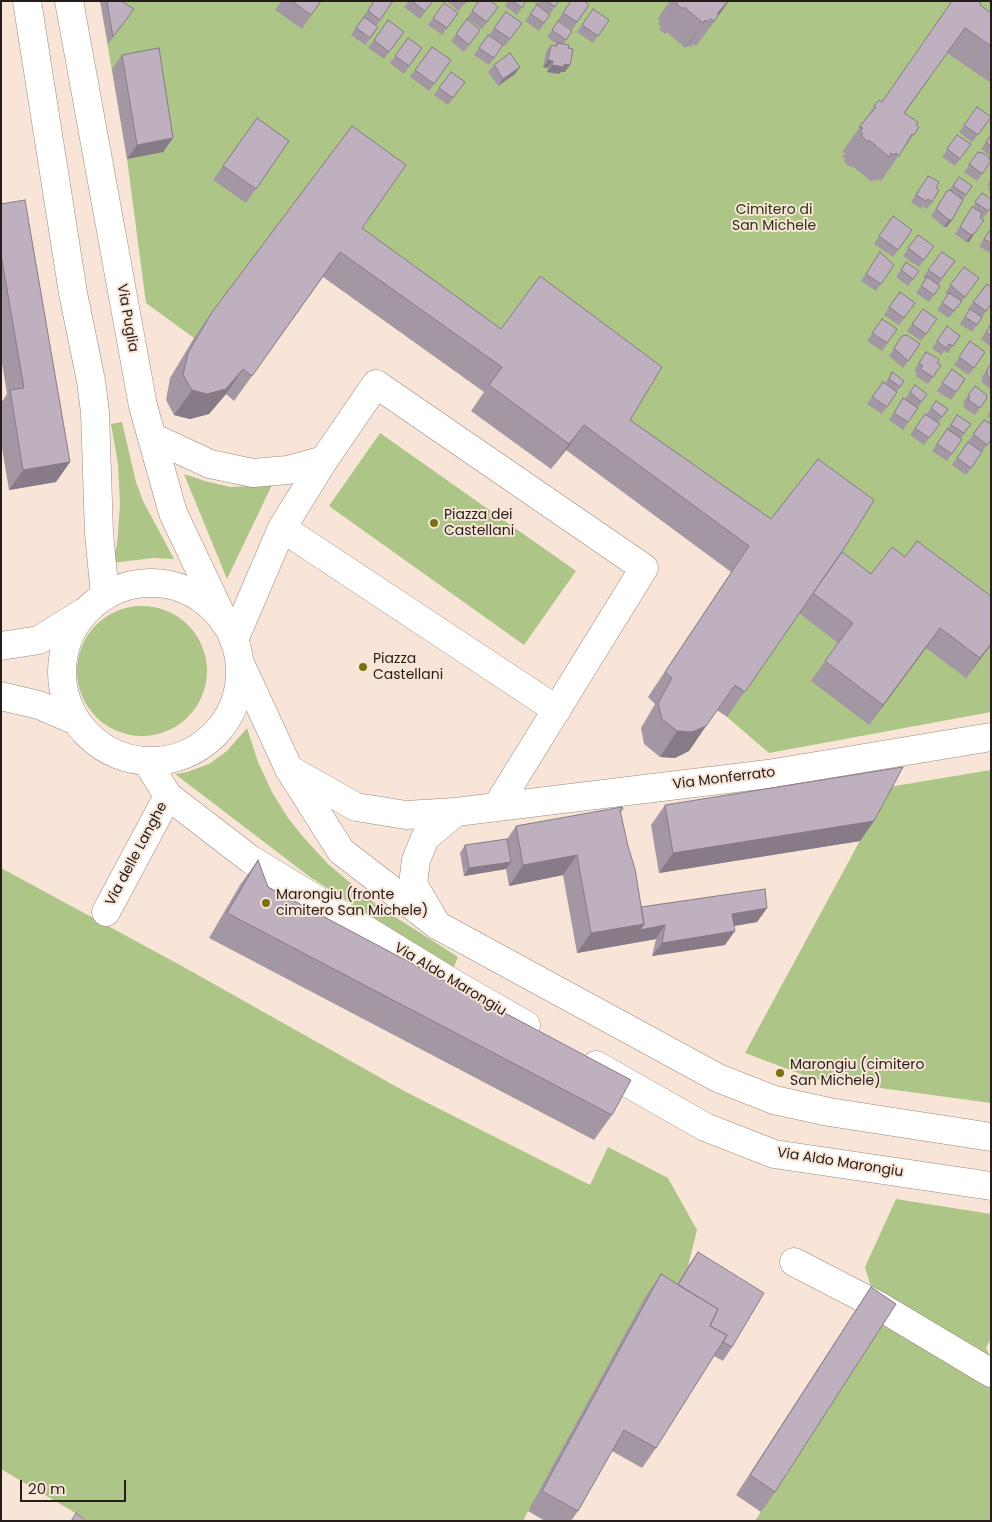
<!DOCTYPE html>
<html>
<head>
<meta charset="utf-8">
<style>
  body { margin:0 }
  #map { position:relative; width:992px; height:1522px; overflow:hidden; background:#f8e5d7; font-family:Poppins,sans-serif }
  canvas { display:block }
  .frame { position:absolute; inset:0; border:2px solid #241d19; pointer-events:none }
  .scale { position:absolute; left:20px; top:1480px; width:106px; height:22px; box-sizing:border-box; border:2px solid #241d19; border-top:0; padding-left:6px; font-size:15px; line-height:18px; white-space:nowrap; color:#241d19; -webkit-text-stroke:4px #f8e5d7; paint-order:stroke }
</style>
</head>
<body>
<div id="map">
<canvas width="992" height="1522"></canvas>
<div class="frame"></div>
<div class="scale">20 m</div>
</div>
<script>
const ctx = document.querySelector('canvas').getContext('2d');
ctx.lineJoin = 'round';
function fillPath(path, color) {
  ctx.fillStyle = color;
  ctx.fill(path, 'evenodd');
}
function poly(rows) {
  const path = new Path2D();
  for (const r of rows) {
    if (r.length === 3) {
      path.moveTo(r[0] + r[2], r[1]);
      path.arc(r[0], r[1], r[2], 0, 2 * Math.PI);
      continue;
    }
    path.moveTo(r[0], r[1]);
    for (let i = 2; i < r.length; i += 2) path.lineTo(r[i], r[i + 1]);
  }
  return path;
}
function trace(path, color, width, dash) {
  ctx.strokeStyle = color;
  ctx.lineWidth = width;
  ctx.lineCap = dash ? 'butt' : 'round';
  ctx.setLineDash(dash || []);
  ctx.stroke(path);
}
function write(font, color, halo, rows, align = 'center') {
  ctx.font = font + ' Poppins,sans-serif';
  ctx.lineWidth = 4;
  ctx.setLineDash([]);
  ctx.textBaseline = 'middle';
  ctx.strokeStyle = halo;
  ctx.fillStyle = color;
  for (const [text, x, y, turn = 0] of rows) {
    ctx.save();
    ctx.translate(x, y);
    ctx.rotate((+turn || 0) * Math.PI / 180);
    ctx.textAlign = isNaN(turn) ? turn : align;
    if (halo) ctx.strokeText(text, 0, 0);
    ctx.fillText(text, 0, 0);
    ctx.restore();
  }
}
const green = poly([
  [100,1,991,1,991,712,769,753,727,717,754,544,483,354,344,254,194,338,146,303,127,159],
  [122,422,136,482,143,501,174,559,153,558,112,563,117,545,120,505,118,464,111,424],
  [380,433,576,571,524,645,329,506],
  [184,474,205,481,230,487,272,485,227,579],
  [142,671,65],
  [247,728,258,762,272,792,288,818,304,838,329,865,378,906,458,957,453,969,310,877,175,774,187,772,209,764,227,751],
  [991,770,991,1103,814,1079,745,1053,889,787],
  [1,868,180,965,404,1091,590,1185,608,1147,668,1178,697,1230,688,1266,665,1304,528,1511,523,1521,89,1521,1,1469],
  [896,1199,991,1214,991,1338,986,1348,991,1358,991,1521,755,1521,882,1324,865,1267]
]);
const minor = poly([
  [152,437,210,464,253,473,288,470,324,460],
  [282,528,557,710],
  [234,640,282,528,324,460,376,384,644,568,497,806],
  [289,769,356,807,406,815,456,812,768,774,991,737],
  [106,912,168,796],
  [437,925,413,884,416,860,425,838,456,812],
  [794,1262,879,1306,991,1373]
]);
const tertiary = poly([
  [27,1,73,293,91,381,95,412,99,533,105,596],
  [69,1,143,406,173,513,225,623],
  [151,672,89],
  [1,646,39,640,84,612],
  [240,663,289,769,341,851,437,925,718,1078,774,1100,829,1112,991,1137],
  [1,696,39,705,76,721],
  [147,762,168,796,250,859,456,985,526,1025],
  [596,1065,705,1127,774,1154,991,1186]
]);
const wall = poly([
  [100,1,121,1,134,9,108,44],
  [281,1,321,1,302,29,275,10],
  [374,1,393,1,376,26,373,35,365,45,351,35],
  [409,1,433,1,420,19,404,7],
  [446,1,466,1,459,11],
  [479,1,498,7,482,29,467,18],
  [508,1,526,1,517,15,505,6],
  [537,1,558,1,550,14,540,7,550,15,539,31,525,21,537,5,535,4],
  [571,1,589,5,572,30,558,20],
  [670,1,729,1,696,46,693,44,691,47,688,45,685,48,667,32,665,34,659,29,661,26,658,24,660,21,658,18],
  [444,3,458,13,442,35,428,25],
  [980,5,991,13,991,83,947,53,905,113,919,127,881,181,878,179,877,181,874,179,872,182,852,166,850,167,844,162,846,159,842,157,845,153,842,152,879,100,882,102],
  [593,9,609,20,593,43,577,32],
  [506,12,522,23,505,46,489,35],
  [467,19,480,30,464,52,451,41],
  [388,20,404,32,384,59,368,48],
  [552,30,572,31,563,44,565,72,561,72,559,74,547,72,548,68,543,67,546,52,551,45,555,46,557,44,547,37],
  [488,35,503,45,489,65,474,55],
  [408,38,422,48,404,74,390,63],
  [432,47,451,60,429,91,410,77],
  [122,55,173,138,163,152,127,159,112,69],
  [494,65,520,67,515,74,498,86,488,72],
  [451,72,465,82,448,105,434,95],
  [977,107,991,117,972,142,959,132],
  [257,118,289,141,246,203,213,180],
  [957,135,971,144,955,166,942,157],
  [991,135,991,157,981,149],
  [978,152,991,161,977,181,964,172],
  [928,176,936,188,932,202,927,209,923,206,921,209,911,202],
  [959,177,972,186,963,200,952,220,947,227,944,227,931,216,947,191,949,190],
  [991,179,991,192,988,190,990,187,987,185],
  [982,193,991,208,983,218,981,217,969,242,966,242,955,234],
  [1,204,70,462,56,482,9,490,1,442,1,403,7,394,1,357],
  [893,216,912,230,893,257,874,244],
  [362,228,501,329,771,519,842,552,871,574,905,557,991,596,991,645,966,678,926,648,869,725,811,681,838,643,799,613,727,717,717,710,689,751,675,758,660,757,644,744,641,728,655,704,648,697,731,572,566,450,551,469,471,411,484,392,323,277,234,401,226,394,209,414,190,419,174,415,166,400,170,378,194,338,212,312],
  [991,228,991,254,979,246],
  [918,235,934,246,919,267,903,256],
  [880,252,894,265,876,291,861,281],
  [942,252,955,261,938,285,940,286,929,302,916,293,926,279,923,277],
  [906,262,919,271,908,286,896,277],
  [964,267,979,278,949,318,937,310,948,295,945,293],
  [987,284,991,304,972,332,960,324,969,310,968,309],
  [900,292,915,303,899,325,884,315],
  [923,309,937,319,921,341,907,331],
  [882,319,897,329,882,351,867,341],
  [991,322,991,347,981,339,991,324,990,324],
  [947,326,960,336,948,353,944,351,941,355,932,348],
  [902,336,920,344,903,368,889,356],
  [970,341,985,352,969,375,954,365],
  [926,352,937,363,941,365,928,384,915,376,917,373,914,370],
  [991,363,991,390,982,382,982,377],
  [952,369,965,379,951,400,937,391],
  [892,372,904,381,882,414,867,404,883,382,885,384],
  [915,385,927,394,903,430,889,420,903,398,905,399],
  [975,386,987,398,975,415,963,407,965,404,963,403],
  [936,401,948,409,938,423,940,424,924,445,910,435,925,414,926,415],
  [991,410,991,424,988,423,991,419,987,416],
  [957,415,971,424,961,438,962,439,947,461,932,451],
  [984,420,991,440,982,452,968,442],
  [968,442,982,452,966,475,952,465],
  [665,805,874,821,860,841,659,873,651,825],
  [623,809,620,813,641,907,767,908,757,922,734,926,725,945,652,956,656,939,577,953,563,875,509,886,506,869,464,876,460,853,465,845,507,839,516,826],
  [258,860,268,887,612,1115,594,1140,209,938,240,885],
  [698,1252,732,1347,723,1361,714,1356,656,1448,642,1468,612,1451,578,1511,571,1521,545,1521,528,1511,647,1294,661,1274,677,1284,688,1266],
  [871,1287,775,1492,761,1512,736,1495,857,1308]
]);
const shadedWall = poly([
  [728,1,729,1,696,46,714,21,717,14],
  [705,20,688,45,685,48,703,23],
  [548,60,553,61,548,68,543,67],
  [564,64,570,65,565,72,561,72,559,74,547,72,552,65],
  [520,67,515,74,498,86,503,79],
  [173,138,163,152,127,159,137,145],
  [949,220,952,220,947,227,944,227],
  [974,234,969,242,966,242,971,235],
  [243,369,226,394,209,414,190,419,174,415,192,390],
  [584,425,566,450,551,469,569,444],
  [70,462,56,482,9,490,23,470],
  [940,628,926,648,869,725,883,705],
  [991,644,991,645,966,678,980,658],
  [706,726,689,751,675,758,660,757,677,731],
  [874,821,860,841,659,873,673,853],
  [577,855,563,875,509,886,523,865],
  [511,862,506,869,464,876,469,868],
  [767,908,757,922,722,928,732,914],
  [644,924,665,925,656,939,577,953,591,933],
  [735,931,725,945,652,956,662,943]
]);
const building = poly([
  [107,1,121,1,134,9,113,37,107,1],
  [292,1,321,1,311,15,292,1],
  [374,1,393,1,380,20,368,11,374,1],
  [411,1,433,1,425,11,411,1],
  [460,1,466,1,464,4,460,1],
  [479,1,491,1,498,7,487,22,472,11,479,1],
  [513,1,526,1,522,8,513,1],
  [547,1,558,1,555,7,547,1],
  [571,1,584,1,589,5,577,22,563,13,571,1],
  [679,1,728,1,717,14,719,14,714,21,710,19,708,22,705,20,703,23,684,7,683,9,676,4,679,1],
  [952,1,978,1,981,4,980,5,991,13,991,46,965,28,904,113,918,122,916,125,919,127,914,135,912,134,899,156,896,153,894,155,891,153,889,157,869,140,868,142,861,136,863,134,860,132,863,128,859,127,876,107,874,106,879,100,882,102,952,1],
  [444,3,458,13,447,28,433,18,444,3],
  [537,5,550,15,544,23,530,14,537,5],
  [593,9,609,20,598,36,582,25,593,9],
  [506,12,522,23,510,39,494,28,506,12],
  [364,17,378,27,370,38,356,28,364,17],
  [467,19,480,30,469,45,456,34,467,19],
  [388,20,404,32,389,52,374,40,388,20],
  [558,21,572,31,566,40,552,30,558,21],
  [488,35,503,45,494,58,479,48,488,35],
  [408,38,422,48,409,66,395,56,408,38],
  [557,43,569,45,568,48,573,49,570,65,564,64,564,67,552,65,553,61,548,60,551,45,557,46,557,43],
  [432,47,451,60,434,84,415,70,432,47],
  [159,48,173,138,137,145,122,55,159,48],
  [510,53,520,67,503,79,494,65,510,53],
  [451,72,465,82,453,98,439,88,451,72],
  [977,107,991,117,978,135,964,125,977,107],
  [257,118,289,141,256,189,223,166,257,118],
  [352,126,406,165,362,228,501,329,540,276,662,367,630,420,771,519,818,459,874,500,845,547,745,692,735,685,706,726,692,732,677,731,662,719,658,703,672,678,665,672,749,546,584,425,569,444,489,385,502,367,340,252,252,376,243,369,226,389,207,394,192,390,183,375,188,353,212,312,352,126],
  [957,135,971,144,960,159,947,149,957,135],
  [991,135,991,146,986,142,991,135],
  [978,152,980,153,981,152,990,158,989,160,991,161,982,174,969,164,978,152],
  [928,176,939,182,936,188,939,190,932,202,928,199,926,201,916,195,928,176],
  [959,177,972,186,966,195,953,186,959,177],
  [950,190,963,200,952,220,949,220,936,209,947,191,950,190],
  [982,193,991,199,991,208,988,211,975,202,982,193],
  [25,200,70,462,23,470,10,390,24,388,1,255,1,204,25,200],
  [972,207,982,213,980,218,984,220,974,234,971,235,960,227,972,207],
  [893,216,912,230,898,250,879,236,893,216],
  [991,229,991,243,984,239,991,229],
  [918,235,934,246,924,260,908,248,918,235],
  [880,252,894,265,881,284,866,274,880,252],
  [942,252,955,261,941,279,928,270,942,252],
  [906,262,919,271,913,279,901,270,906,262],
  [964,267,979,278,965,297,950,285,964,267],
  [927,277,940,286,934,295,921,286,927,277],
  [987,284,991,287,991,304,986,311,973,302,987,284],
  [900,292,915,303,904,318,889,307,900,292],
  [949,293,962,301,954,311,942,303,949,293],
  [923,309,937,319,926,334,912,324,923,309],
  [970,309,982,317,977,325,965,317,970,309],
  [882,319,897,329,887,343,872,333,882,319],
  [991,324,991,336,986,332,991,324],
  [947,326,960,336,953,346,949,344,946,348,937,341,947,326],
  [907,335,920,344,908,361,894,348,902,336,907,335],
  [970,341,985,352,974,368,959,357,970,341],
  [926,352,939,359,937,363,941,365,933,377,920,369,923,366,919,363,926,352],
  [991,363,991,378,987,375,987,370,991,363],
  [952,369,965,379,956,392,942,383,952,369],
  [892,372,904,381,900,387,889,379,892,372],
  [883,382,897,392,887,407,872,397,883,382],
  [915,385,927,394,921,402,910,392,915,385],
  [975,386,987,395,986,397,987,398,980,408,968,400,970,397,968,395,975,386],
  [903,398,918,408,908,422,894,413,903,398],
  [936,401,948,409,942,417,931,408,936,401],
  [925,414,940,424,929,438,915,428,925,414],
  [957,415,971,424,964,433,951,425,957,415],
  [984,420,991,424,991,440,987,445,973,434,984,420],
  [947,429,962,439,952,454,937,444,947,429],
  [968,442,982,452,971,468,957,458,968,442],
  [917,541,991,596,991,644,980,658,940,628,883,705,825,661,853,623,813,593,842,552,871,574,892,547,905,557,917,541],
  [903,767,874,821,673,853,665,805,903,767],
  [622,807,623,809,620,810,628,846,635,869,644,924,591,933,577,855,523,865,516,826,622,807],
  [507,839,511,862,469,868,465,845,507,839],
  [258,860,268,887,631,1080,612,1115,227,913,258,860],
  [765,889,767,908,732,914,735,931,662,943,665,925,640,930,644,924,641,907,765,889],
  [698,1252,764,1293,732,1347,723,1342,727,1335,710,1326,718,1309,678,1285,698,1252],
  [661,1274,718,1309,710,1326,727,1335,656,1448,624,1430,578,1511,542,1491,661,1274],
  [871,1287,896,1304,775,1492,750,1475,871,1287],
  [76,1513,87,1521,71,1521,76,1513]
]);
const markers = [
  [434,523,5,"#777113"],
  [363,667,5,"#777113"],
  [266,903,5,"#777113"],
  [780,1073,5,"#777113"]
];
const parkNames = [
  ["Cimitero di",774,210],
  ["San Michele",774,226]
];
const streetNames = [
  ["Via Puglia",127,318,80],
  ["Via Monferrato",724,779,-7],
  ["Via delle Langhe",137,854,-62],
  ["Via Aldo Marongiu",450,980,31],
  ["Via Aldo Marongiu",840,1163,9]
];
const poiNames = [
  ["Piazza dei",444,515],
  ["Castellani",444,531],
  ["Piazza",373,659],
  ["Castellani",373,675],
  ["Marongiu (fronte",276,895],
  ["cimitero San Michele)",276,911],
  ["Marongiu (cimitero",790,1065],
  ["San Michele)",790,1081]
];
fillPath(green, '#adc586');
trace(minor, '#9a897d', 29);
trace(tertiary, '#9a897d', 29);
trace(minor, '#fff', 28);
trace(tertiary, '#fff', 28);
fillPath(wall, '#a497a4');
fillPath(shadedWall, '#867b86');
fillPath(building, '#bfb0bf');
trace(building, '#867b86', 1);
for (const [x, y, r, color] of markers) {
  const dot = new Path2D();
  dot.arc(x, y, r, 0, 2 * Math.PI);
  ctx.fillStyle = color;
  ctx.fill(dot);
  trace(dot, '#f8e5d7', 2);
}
write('14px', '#27340f', '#f8e5d7', parkNames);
write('14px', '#241d19', '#f8e5d7', streetNames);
write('14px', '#241d19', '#f8e5d7', poiNames, 'left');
</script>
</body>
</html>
